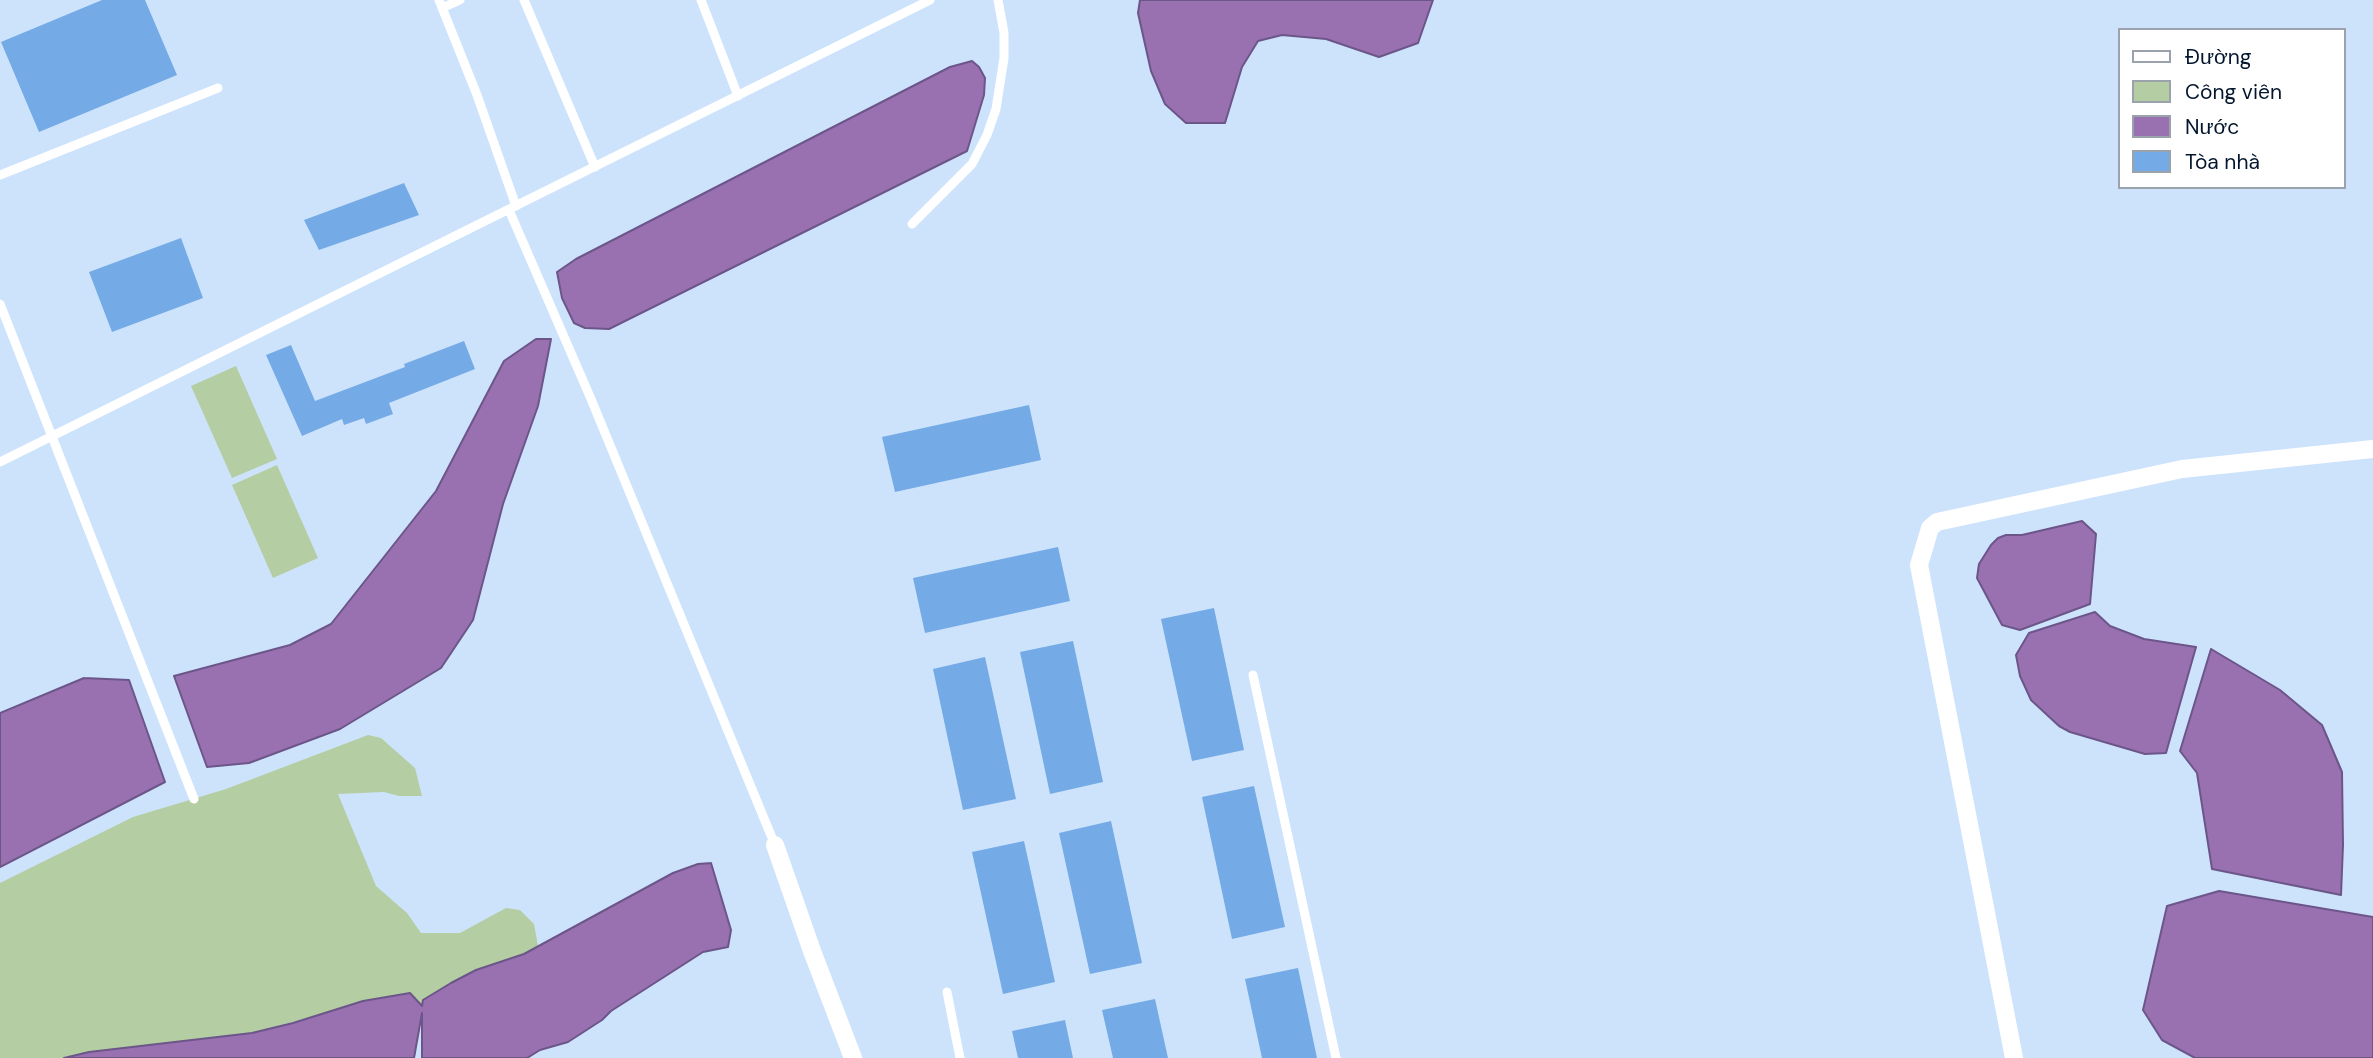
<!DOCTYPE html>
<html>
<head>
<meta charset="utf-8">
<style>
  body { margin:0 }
  #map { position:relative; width:2373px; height:1058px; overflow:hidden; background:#cde3fc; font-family:"DM Sans",sans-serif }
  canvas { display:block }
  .legend { position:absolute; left:2118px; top:28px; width:228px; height:161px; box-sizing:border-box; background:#fff; border:2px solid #9aa2ab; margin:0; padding:9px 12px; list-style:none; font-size:21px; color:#03162d }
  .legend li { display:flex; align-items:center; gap:14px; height:35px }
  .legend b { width:35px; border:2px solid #9aa2ab }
</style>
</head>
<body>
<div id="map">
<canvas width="2373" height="1058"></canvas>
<ul class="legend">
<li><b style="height:9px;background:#fff"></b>Đường</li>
<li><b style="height:19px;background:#b4cda2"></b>Công viên</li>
<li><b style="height:19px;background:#9971b1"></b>Nước</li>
<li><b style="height:19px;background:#74aae6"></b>Tòa nhà</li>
</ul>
</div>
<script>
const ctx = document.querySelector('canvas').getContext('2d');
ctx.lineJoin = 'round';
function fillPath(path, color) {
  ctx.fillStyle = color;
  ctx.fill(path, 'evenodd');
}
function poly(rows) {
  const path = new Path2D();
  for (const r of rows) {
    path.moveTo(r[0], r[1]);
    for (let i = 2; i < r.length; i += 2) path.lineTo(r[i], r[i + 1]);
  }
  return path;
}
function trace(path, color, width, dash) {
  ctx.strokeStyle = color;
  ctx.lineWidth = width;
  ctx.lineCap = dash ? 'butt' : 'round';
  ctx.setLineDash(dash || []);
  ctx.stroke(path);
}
const green = poly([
  [236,366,277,459,232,478,191,386],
  [277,465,318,558,273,578,232,485],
  [368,735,381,738,415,768,422,796,399,796,384,792,338,794,376,886,407,913,421,933,460,933,506,908,520,910,534,924,538,946,524,954,476,970,451,983,423,1007,410,993,344,1008,252,1033,89,1052,64,1058,0,1058,0,883,133,817,226,789]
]);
const water = poly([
  [1140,0,1433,0,1418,43,1379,57,1326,39,1282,35,1258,41,1242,67,1225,123,1186,123,1165,104,1151,71,1138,13,1140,0],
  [972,61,979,67,985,78,984,95,967,151,609,329,585,328,574,323,562,298,557,272,576,259,950,67,972,61],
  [536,339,551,339,538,406,503,504,473,620,441,668,340,729,249,763,207,767,174,676,290,645,331,624,436,491,504,361,536,339],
  [2082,521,2096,534,2090,604,2020,630,2002,625,1977,578,1979,564,1991,545,1998,538,2006,535,2022,535,2082,521],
  [2095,612,2110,626,2144,639,2196,647,2166,753,2145,754,2070,732,2059,726,2031,700,2020,676,2016,655,2029,633,2095,612],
  [2211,649,2280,690,2322,725,2342,772,2343,845,2341,895,2212,869,2197,773,2180,751,2211,649],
  [84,678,129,680,165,782,0,867,0,713,84,678],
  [711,863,731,930,728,947,703,952,611,1011,602,1020,568,1042,540,1050,527,1058,422,1058,422,1013,414,1058,64,1058,89,1052,252,1033,293,1023,363,1001,410,993,422,1006,423,1000,451,983,476,970,524,954,673,873,698,864,711,863],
  [2219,891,2373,917,2373,1058,2195,1058,2162,1040,2143,1010,2167,906,2219,891]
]);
const building = poly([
  [102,0,145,0,177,75,39,132,1,42],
  [404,183,419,215,319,250,304,220],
  [181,238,203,298,112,332,89,272],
  [464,341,475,369,389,403,393,414,366,424,364,418,344,425,342,419,302,436,266,355,291,345,315,401,405,367,404,364],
  [1029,405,1041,460,895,492,882,437],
  [1058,547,1070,601,925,633,913,578],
  [1214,608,1244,750,1192,761,1161,619],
  [1073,641,1103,782,1050,794,1020,652],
  [985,657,1016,799,963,810,933,669],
  [1254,786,1285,927,1232,939,1202,797],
  [1111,821,1142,963,1090,974,1059,833],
  [1024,841,1055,982,1003,994,972,852],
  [1298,968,1317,1058,1262,1058,1245,979],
  [1155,999,1168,1058,1113,1058,1102,1010],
  [1065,1020,1073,1058,1018,1058,1012,1031]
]);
const lane = poly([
  [439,0,477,95,516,206],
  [524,0,595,167],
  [701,0,738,96],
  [442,8,460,0],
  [0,175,218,88],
  [509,210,591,399,775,845],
  [912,224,972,164,987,135,996,109,1004,58,1004,33,998,0],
  [0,304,194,799],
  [0,462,930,0],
  [1253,675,1336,1058],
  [947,992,960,1058]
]);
const street = poly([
  [775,845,812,951,853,1058],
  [2014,1058,1919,565,1930,528,1937,522,2182,469,2373,449]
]);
fillPath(green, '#b4cda2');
fillPath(water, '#9971b1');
trace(water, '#6c5689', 2);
fillPath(building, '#74aae6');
trace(lane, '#fff', 9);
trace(street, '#fff', 18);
</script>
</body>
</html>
